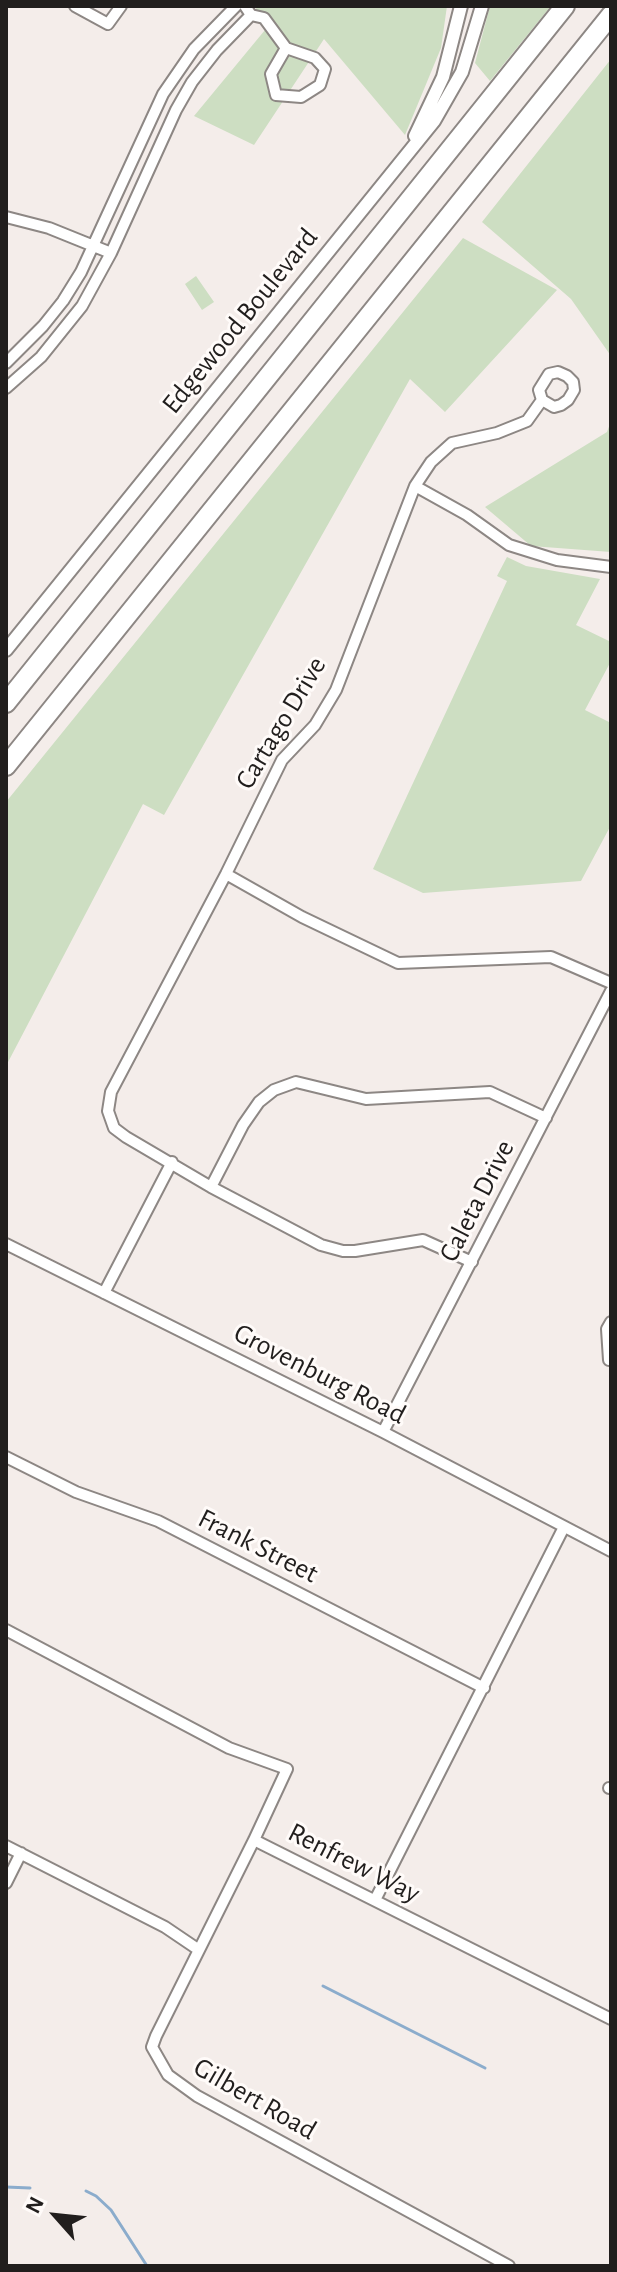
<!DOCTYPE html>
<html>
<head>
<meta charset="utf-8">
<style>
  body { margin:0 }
  #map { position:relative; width:617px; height:2272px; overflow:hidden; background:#f4edea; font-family:"Alegreya Sans",sans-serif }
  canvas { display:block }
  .frame { position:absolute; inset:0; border:8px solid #211e1d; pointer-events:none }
  .north { position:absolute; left:16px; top:2176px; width:80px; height:80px; -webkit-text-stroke:6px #fffbf9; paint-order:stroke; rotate:297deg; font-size:22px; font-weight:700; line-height:32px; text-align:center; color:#211e1d }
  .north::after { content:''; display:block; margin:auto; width:28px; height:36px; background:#211e1d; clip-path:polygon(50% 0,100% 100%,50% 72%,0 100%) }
</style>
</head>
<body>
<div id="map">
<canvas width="617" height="2272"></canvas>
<div class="frame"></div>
<div class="north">N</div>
</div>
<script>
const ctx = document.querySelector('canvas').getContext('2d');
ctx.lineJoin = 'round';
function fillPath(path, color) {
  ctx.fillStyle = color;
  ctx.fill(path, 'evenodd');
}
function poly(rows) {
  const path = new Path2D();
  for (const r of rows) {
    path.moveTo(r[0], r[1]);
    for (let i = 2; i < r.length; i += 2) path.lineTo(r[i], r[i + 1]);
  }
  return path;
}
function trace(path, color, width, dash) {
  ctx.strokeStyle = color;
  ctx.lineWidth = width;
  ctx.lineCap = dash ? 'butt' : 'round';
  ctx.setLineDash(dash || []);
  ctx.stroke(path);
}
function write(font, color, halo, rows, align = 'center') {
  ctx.font = font + ' "Alegreya Sans",sans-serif';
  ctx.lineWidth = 6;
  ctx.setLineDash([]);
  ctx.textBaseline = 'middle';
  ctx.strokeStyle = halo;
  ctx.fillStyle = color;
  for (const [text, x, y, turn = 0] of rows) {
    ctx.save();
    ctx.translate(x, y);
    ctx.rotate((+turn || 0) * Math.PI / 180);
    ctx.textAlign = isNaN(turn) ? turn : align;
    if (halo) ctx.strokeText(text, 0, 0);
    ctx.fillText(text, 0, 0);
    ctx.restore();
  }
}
const green = poly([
  [255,6,447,6,441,48,405,135,324,39,254,145,194,116,265,30],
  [490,6,551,6,490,81,475,63],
  [611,59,611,356,571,299,482,222],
  [463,238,557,290,445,412,410,379,164,815,143,804,6,1066,6,802],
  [196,276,214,302,202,310,185,284],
  [611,421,611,552,531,546,485,507,607,432],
  [507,557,526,566,600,579,576,625,611,642,611,661,585,710,611,723,611,825,581,881,423,893,373,869,507,581,497,576]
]);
const stream = poly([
  [323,1986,485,2068],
  [6,2187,30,2188],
  [86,2191,96,2196,111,2210,147,2266]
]);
const minor = poly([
  [75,6,108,24,121,6],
  [251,15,264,18,286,48,271,74,276,95,301,97,320,85,325,69,315,58,286,48],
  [6,217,49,228,111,253],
  [6,363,43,326,63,301,81,272,163,94,194,49,236,6],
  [6,388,41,357,82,306,111,253,176,110,192,82,217,50,251,15,245,6],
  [415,486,467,515,509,545,557,560,611,567],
  [226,874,302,917,398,963,551,957,611,983],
  [211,1187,243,1125,259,1102,274,1090,296,1082,366,1099,490,1092,546,1118],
  [6,1244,383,1432,611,1551],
  [472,1262,423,1240,355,1251,343,1251,321,1245,211,1187,126,1137,114,1128,108,1111,111,1092,226,874,282,760,315,725,336,690,415,486,431,462,452,443,497,433,527,421,542,400,539,390,549,374,558,372,567,376,573,382,574,390,568,400,561,405,554,407,542,400],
  [104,1293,172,1162],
  [609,1360,607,1329,611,1322],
  [383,1432,611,991],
  [6,1457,76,1492,158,1521,484,1688],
  [6,1630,229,1748,287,1769,254,1840,156,2036,152,2047,168,2075,197,2096,509,2266],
  [609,1788,611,1788],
  [254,1840,611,2019],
  [6,1846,165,1927,199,1950],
  [6,1883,21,1853],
  [375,1900,564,1527]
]);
const tertiary = poly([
  [415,136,443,77,461,6],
  [6,650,434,121,462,72,482,6]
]);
const motorway = poly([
  [6,703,565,6],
  [6,766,611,15]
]);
const streetNames = [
  ["Edgewood Boulevard",240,321,-51],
  ["Cartago Drive",281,723,-59],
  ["Caleta Drive",477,1201,-63],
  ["Grovenburg Road",320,1374,27],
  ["Frank Street",258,1546,27],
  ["Renfrew Way",354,1863,27],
  ["Gilbert Road",255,2099,30]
];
fillPath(green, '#cddec2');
trace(stream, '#8baccc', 3);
trace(minor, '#8d8784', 14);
trace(tertiary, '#8d8784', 16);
trace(motorway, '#8d8784', 22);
trace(minor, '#fff', 10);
trace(tertiary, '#fff', 12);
trace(motorway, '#fff', 18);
write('28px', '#211e1d', '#fffbf9', streetNames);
</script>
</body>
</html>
